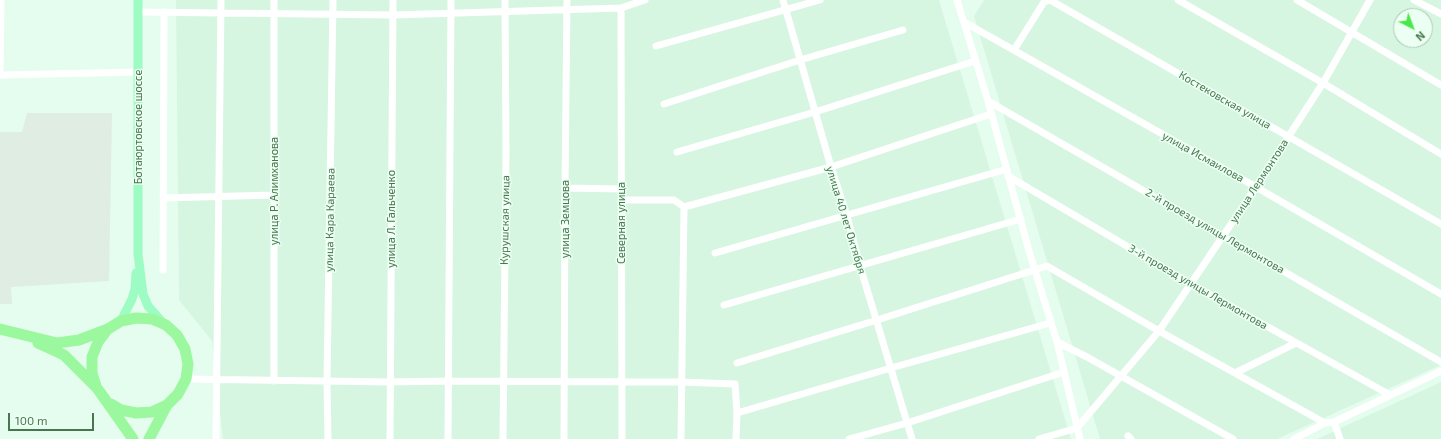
<!DOCTYPE html>
<html>
<head>
<meta charset="utf-8">
<style>
  body { margin:0 }
  #map { position:relative; width:1441px; height:439px; overflow:hidden; background:#e5fdee; font-family:"Exo 2",sans-serif }
  canvas { display:block }
  .north { position:absolute; left:1393px; top:8px; width:40px; height:40px; box-sizing:border-box; background:#ecfff3; border:1px solid #abc8b1; border-radius:50%; rotate:138deg; font-size:11px; font-weight:700; line-height:16px; text-align:center; color:#4a764f }
  .north::after { content:''; display:block; margin:auto; width:14px; height:18px; background:#49e848; clip-path:polygon(50% 0,100% 100%,50% 72%,0 100%) }
  .scale { position:absolute; left:8px; top:413px; width:86px; height:18px; box-sizing:border-box; border:2px solid #4a764f; border-top:0; padding-left:5px; font-size:12px; line-height:14px; white-space:nowrap; color:#4a764f; -webkit-text-stroke:3px #ecfff3; paint-order:stroke }
</style>
</head>
<body>
<div id="map">
<canvas width="1441" height="439"></canvas>
<div class="north">N</div>
<div class="scale">100 m</div>
</div>
<script>
const ctx = document.querySelector('canvas').getContext('2d');
ctx.lineJoin = 'round';
function fillPath(path, color) {
  ctx.fillStyle = color;
  ctx.fill(path, 'evenodd');
}
function poly(rows) {
  const path = new Path2D();
  for (const r of rows) {
    path.moveTo(r[0], r[1]);
    for (let i = 2; i < r.length; i += 2) path.lineTo(r[i], r[i + 1]);
  }
  return path;
}
function trace(path, color, width, dash) {
  ctx.strokeStyle = color;
  ctx.lineWidth = width;
  ctx.lineCap = dash ? 'butt' : 'round';
  ctx.setLineDash(dash || []);
  ctx.stroke(path);
}
function write(font, color, halo, rows, align = 'center') {
  ctx.font = font + ' "Exo 2",sans-serif';
  ctx.lineWidth = 3;
  ctx.setLineDash([]);
  ctx.textBaseline = 'middle';
  ctx.strokeStyle = halo;
  ctx.fillStyle = color;
  for (const [text, x, y, turn = 0] of rows) {
    ctx.save();
    ctx.translate(x, y);
    ctx.rotate((+turn || 0) * Math.PI / 180);
    ctx.textAlign = isNaN(turn) ? turn : align;
    if (halo) ctx.strokeText(text, 0, 0);
    ctx.fillText(text, 0, 0);
    ctx.restore();
  }
}
const residential = poly([
  [176,0,939,0,1071,439,223,439,212,341,179,300],
  [984,0,1441,0,1441,365,1277,439,1100,439,974,16],
  [1401,16,1425,16,1425,40,1401,40],
  [1441,382,1441,439,1317,439]
]);
const industrial = poly([
  [27,113,112,113,109,281,11,287,12,304,0,304,0,132,22,132]
]);
const minor = poly([
  [274,0,274,381],
  [783,0,831,167,847,216,860,266,912,439],
  [957,0,988,101,1029,251,1057,342,1080,439],
  [1050,0,1441,224],
  [1178,0,1323,83,1441,154],
  [1297,0,1441,85],
  [1414,0,1441,14],
  [621,8,622,439],
  [138,12,393,15,621,8,645,0],
  [964,22,1256,187,1441,294],
  [656,46,820,0],
  [1014,50,1044,2,1051,0],
  [0,75,138,72],
  [0,75,1,0],
  [988,101,1441,362],
  [664,104,800,60,903,30],
  [677,152,815,112,975,61],
  [1008,176,1191,284,1390,395],
  [565,188,621,189],
  [163,198,274,195],
  [621,200,674,200,684,207,681,439],
  [684,207,831,167,991,114],
  [715,253,1007,169],
  [163,270,164,12],
  [724,305,1021,219],
  [1057,342,1087,357,1233,439],
  [737,363,877,320,1047,266,1159,331,1325,423],
  [1235,373,1296,343],
  [186,379,390,382,448,381,681,382,735,384,737,413,736,439],
  [737,413,891,368,1050,323],
  [1334,422,1340,439],
  [1128,436,1131,439],
  [216,439,221,0],
  [328,439,327,381,333,0],
  [390,439,393,0],
  [448,439,451,0],
  [503,439,506,152,505,0],
  [564,439,565,188,567,0],
  [849,439,907,423,1064,372],
  [1039,439,1077,428,1159,331,1256,187,1323,83,1370,0],
  [1294,439,1325,423,1334,422,1441,371]
]);
const major = poly([
  [138,0,138,254,143,294,148,306,162,322],
  [121,321,132,299,135,289,136,273]
]);
const highway = poly([
  [0,329,57,343,79,340,108,329,121,321,136,318,152,319,166,325,177,335,185,349,188,364,186,379,178,394,167,405,149,439],
  [38,343,64,355,97,388,133,439],
  [96,386,92,373,92,357,98,342,107,330],
  [111,404,121,410,136,413,152,412,167,405]
]);
const streetNames = [
  ["Костековская улица",1225,100,30],
  ["Ботаюртовское шоссе",138,127,-90],
  ["улица Исмаилова",1203,157,29],
  ["улица Лермонтова",1259,181,-57],
  ["улица Р. Алимханова",274,191,-90],
  ["улица Л. Гальченко",391,219,-90],
  ["улица Земцова",565,219,-90],
  ["улица Кара Караева",330,220,-89],
  ["Курушская улица",505,220,-89],
  ["улица 40 лет Октября",846,220,73],
  ["Северная улица",621,223,-90],
  ["2-й проезд улицы Лермонтова",1215,231,30],
  ["3-й проезд улицы Лермонтова",1198,287,30]
];
fillPath(residential, '#d6f6e1');
fillPath(industrial, '#dfede3');
trace(minor, '#fff', 7);
trace(major, '#9dfcc3', 9);
trace(highway, '#9bf89e', 11);
write('11px', '#4a764f', '#ecfff3', streetNames);
</script>
</body>
</html>
